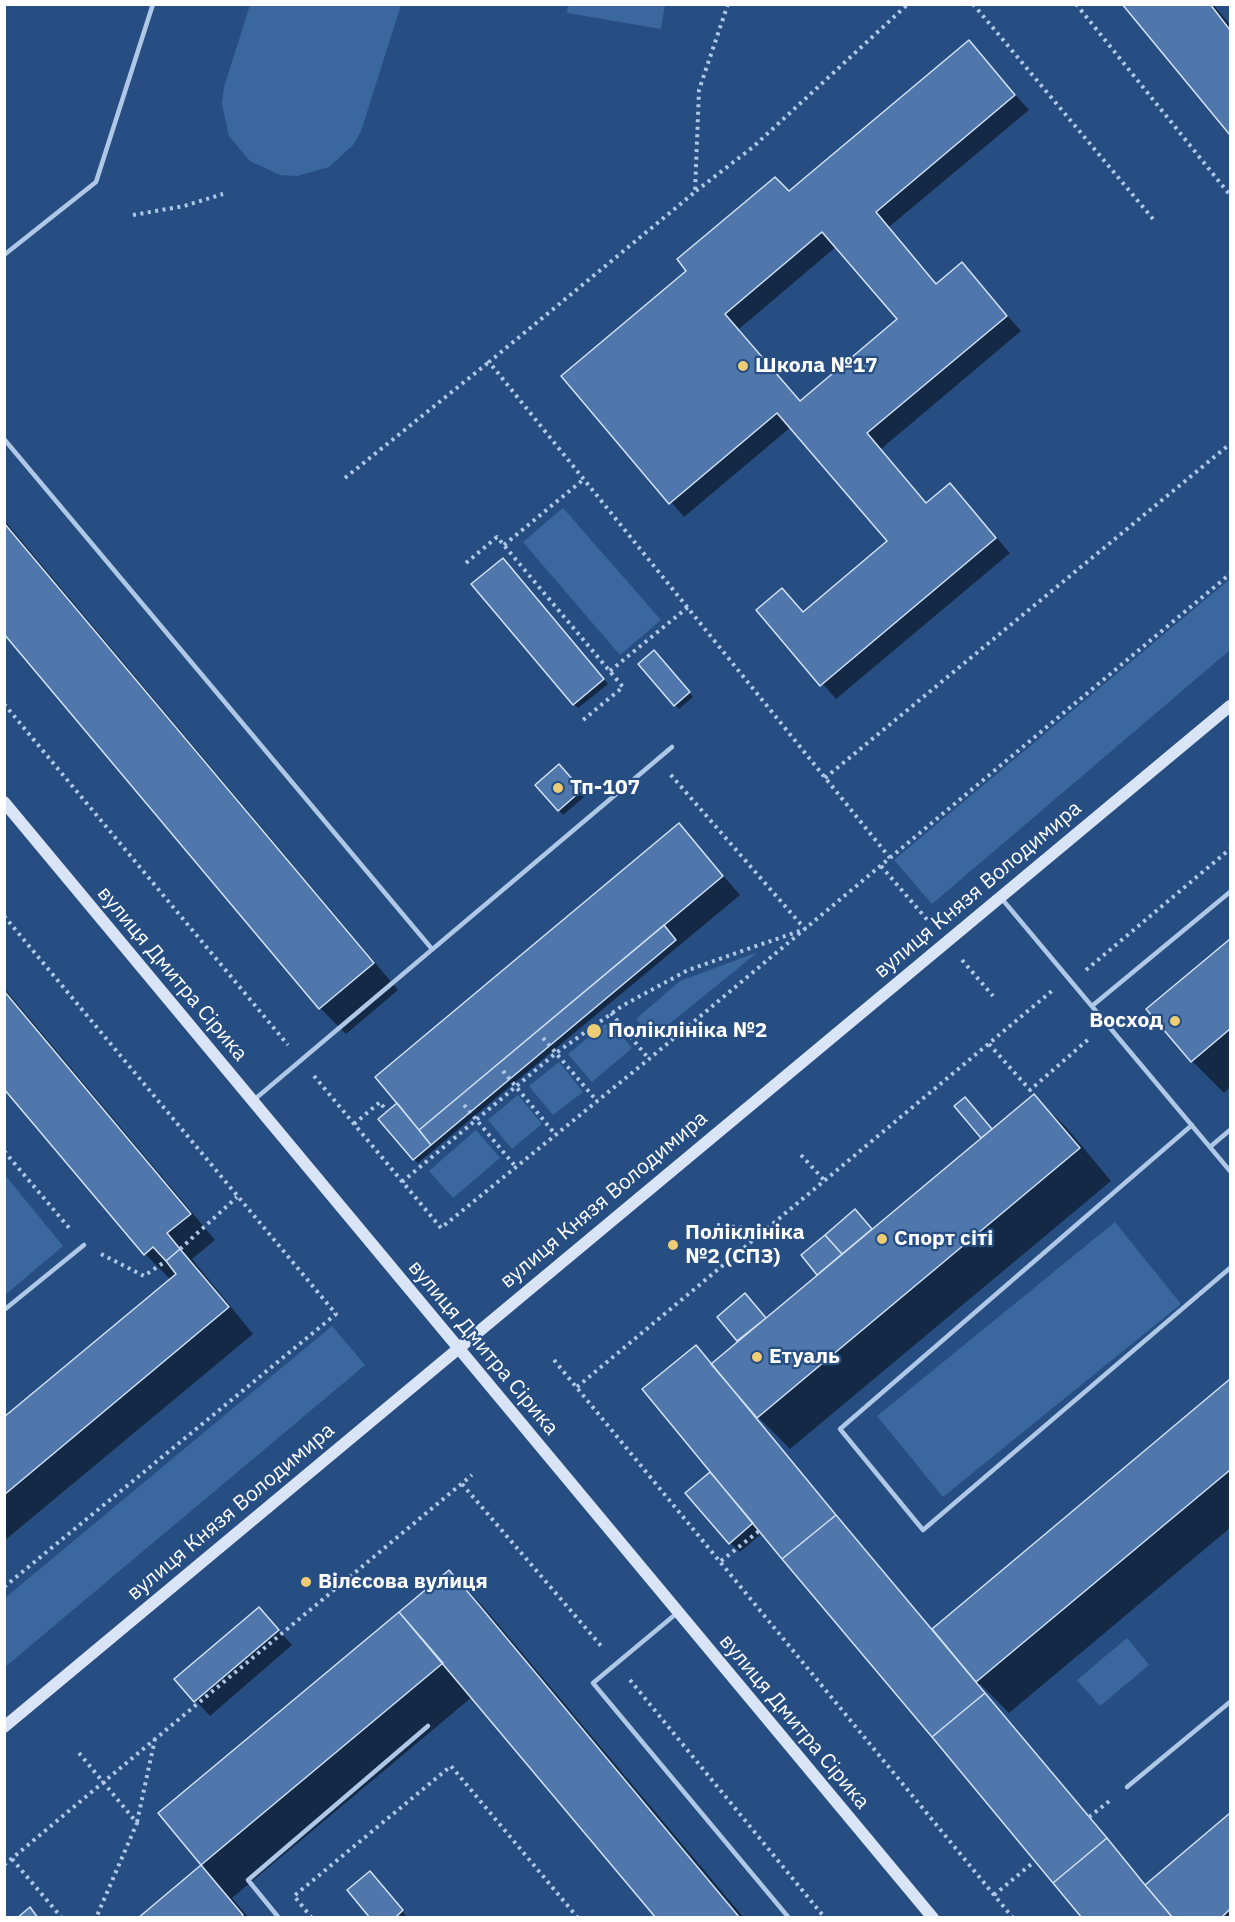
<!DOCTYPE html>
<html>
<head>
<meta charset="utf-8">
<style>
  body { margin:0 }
  #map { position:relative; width:1235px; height:1922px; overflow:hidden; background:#274e82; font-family:"IBM Plex Sans",sans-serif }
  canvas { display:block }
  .frame { position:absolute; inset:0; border:6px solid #fff; pointer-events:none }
</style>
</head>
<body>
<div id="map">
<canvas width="1235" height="1922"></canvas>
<div class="frame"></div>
</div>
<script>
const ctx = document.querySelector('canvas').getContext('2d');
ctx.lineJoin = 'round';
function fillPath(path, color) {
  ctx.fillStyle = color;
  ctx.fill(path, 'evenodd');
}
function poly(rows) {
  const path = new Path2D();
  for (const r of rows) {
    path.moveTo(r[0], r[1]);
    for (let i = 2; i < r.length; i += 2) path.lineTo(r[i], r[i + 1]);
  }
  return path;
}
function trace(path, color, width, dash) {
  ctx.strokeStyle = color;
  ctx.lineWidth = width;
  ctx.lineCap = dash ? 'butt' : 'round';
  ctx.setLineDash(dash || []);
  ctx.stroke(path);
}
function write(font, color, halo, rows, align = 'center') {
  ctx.font = font + ' "IBM Plex Sans",sans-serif';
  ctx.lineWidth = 4.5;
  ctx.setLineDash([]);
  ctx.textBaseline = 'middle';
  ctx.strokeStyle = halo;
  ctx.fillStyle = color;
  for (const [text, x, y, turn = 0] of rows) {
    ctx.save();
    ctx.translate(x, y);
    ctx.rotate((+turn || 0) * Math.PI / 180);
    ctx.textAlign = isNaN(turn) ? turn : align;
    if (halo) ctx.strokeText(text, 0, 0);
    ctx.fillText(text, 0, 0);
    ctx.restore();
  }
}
const green = poly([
  [250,5,401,5,361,131,353,145,329,167,297,176,280,175,250,161,229,136,222,104,224,87],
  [568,5,568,4,665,5,661,29,567,13],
  [563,508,661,620,620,655,523,542],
  [1230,579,1230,650,932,904,894,860],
  [758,952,652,1038,636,1019,680,981],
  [605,1024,616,1029,632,1048,592,1082,568,1054],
  [559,1062,583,1092,553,1115,529,1086],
  [518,1095,542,1124,512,1149,488,1120],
  [476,1130,500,1158,453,1198,429,1171],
  [5,1175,63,1246,5,1295,4,1295],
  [1115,1222,1181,1304,943,1497,877,1416],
  [332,1326,365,1365,5,1667,5,1598],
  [1127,1638,1149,1665,1100,1706,1077,1680]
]);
const shadow = poly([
  [1123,4,1213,4,1230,25,1230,132],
  [969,42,1029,110,889,227,937,285,962,264,1021,331,881,449,928,504,950,485,1010,553,836,699,758,610,782,590,804,613,889,541,791,427,684,517,563,376],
  [837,246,899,319,801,402,739,329],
  [4,520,398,990,346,1034,320,1008,4,631],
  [507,564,608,684,578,708,574,704],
  [658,656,693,697,679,709,675,705],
  [563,770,585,796,563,815,537,785],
  [679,825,740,895,418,1163,414,1159,399,1104],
  [1230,941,1230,1087,1224,1093,1192,1061,1148,1010],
  [4,988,215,1240,192,1259,253,1334,4,1541,4,1419,171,1280,145,1254,4,1086],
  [1034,1096,1066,1127,1111,1181,790,1449,755,1414,753,1416,932,1630,1230,1382,1230,1528,1009,1713,980,1684,979,1686,1146,1887,1230,1816,1230,1918,1084,1918,762,1533,740,1552,730,1543,717,1481,711,1365,740,1341,719,1317,745,1295,767,1318,819,1275,803,1256,860,1215,872,1231,983,1138,956,1106,969,1104,992,1130],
  [449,1572,481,1604,744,1918,658,1918,472,1697,232,1898,249,1918,140,1918,203,1865,160,1813],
  [259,1609,292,1645,210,1716,176,1679],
  [374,1877,406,1916,404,1918,372,1918]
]);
const building = poly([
  [1122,4,1210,4,1230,30,1230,135,1122,4],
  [969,40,1015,95,876,212,936,284,962,262,1007,316,867,433,926,503,950,483,996,538,820,686,756,610,782,588,803,612,887,541,777,413,669,504,561,376,686,271,677,259,775,177,789,191,969,40],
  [822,232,897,319,800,401,725,314,822,232],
  [4,523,374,963,319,1009,4,634,4,523],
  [503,558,604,679,573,705,471,584,503,558],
  [654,650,690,692,674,706,638,664,654,650],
  [559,764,582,790,558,811,535,785,559,764],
  [679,823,723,876,419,1130,375,1077,679,823],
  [664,925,676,940,431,1145,419,1130,664,925],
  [1230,939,1230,1029,1191,1062,1146,1009,1230,939],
  [4,991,191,1214,167,1233,180,1249,166,1261,153,1247,144,1255,4,1089,4,991],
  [1034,1094,1080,1148,757,1418,711,1364,1034,1094],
  [965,1097,992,1129,981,1138,954,1106,965,1097],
  [397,1103,431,1145,413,1160,378,1119,397,1103],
  [855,1209,872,1229,842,1254,825,1235,855,1209],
  [825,1235,842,1254,817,1275,801,1255,825,1235],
  [180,1249,229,1307,4,1495,4,1417,176,1274,166,1261,180,1249],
  [745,1293,766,1318,737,1341,717,1317,745,1293],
  [696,1345,836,1515,782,1559,642,1389,696,1345],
  [1230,1379,1230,1470,976,1682,932,1629,1230,1379],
  [710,1472,753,1523,729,1544,685,1493,710,1472],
  [836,1515,985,1693,932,1737,782,1559,836,1515],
  [449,1570,479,1605,740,1918,656,1918,399,1612,449,1570],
  [259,1607,279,1630,194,1702,174,1679,259,1607],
  [399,1612,443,1663,201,1865,158,1813,399,1612],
  [985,1693,1107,1838,1053,1883,932,1737,985,1693],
  [1230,1813,1230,1909,1221,1918,1173,1918,1145,1885,1230,1813],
  [1107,1838,1145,1885,1173,1918,1082,1918,1053,1883,1107,1838],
  [201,1865,243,1915,241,1918,138,1918,201,1865],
  [370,1871,403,1910,395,1918,370,1918,347,1890,370,1871],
  [30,1907,38,1918,17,1918,30,1907]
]);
const path = poly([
  [728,4,699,90,695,192,489,362,890,858],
  [973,4,1153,219],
  [1076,4,1230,195],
  [696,191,753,147,908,4],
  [133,215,184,206,223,194],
  [345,478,489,362],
  [504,545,584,479],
  [466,563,497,537,623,687,583,720],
  [610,671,688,607],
  [4,704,288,1045],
  [825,778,1230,444],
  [881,866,930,923],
  [4,916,336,1314,4,1587],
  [962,960,993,996],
  [1086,970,1230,849],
  [611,1013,649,1059],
  [543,1038,597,1101],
  [989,1044,1030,1090,1091,1037],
  [503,1071,555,1134],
  [314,1076,441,1228,649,1059,1230,574],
  [464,1105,515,1166],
  [354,1124,380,1102,387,1112],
  [4,1151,70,1229],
  [801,1155,825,1181],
  [402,1182,556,1053,622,1006,688,970,805,929,670,774],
  [717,1225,765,1230],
  [180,1249,237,1197],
  [101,1254,144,1276,166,1261],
  [554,1360,1013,1918],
  [577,1387,1053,990],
  [462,1484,602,1647],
  [721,1561,759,1531],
  [630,1680,825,1918],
  [79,1753,137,1823,96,1918],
  [1089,1817,1112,1799],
  [137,1822,155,1739],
  [12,1859,62,1918],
  [4,1865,472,1475],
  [994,1895,1035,1861],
  [312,1918,294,1896,451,1766,578,1918]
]);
const lane = poly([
  [4,255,96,182,153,4],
  [4,439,432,949],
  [1002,899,1230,1171],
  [1092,1006,1230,892],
  [255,1099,672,747],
  [1192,1125,840,1429,923,1530,1230,1268],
  [1210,1147,1230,1130],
  [4,1310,84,1245],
  [677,1613,593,1683,789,1918],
  [1127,1787,1230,1702],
  [279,1918,248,1880,428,1726]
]);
const secondary = poly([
  [4,802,933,1918],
  [4,1727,1230,706]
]);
const markers = [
  [743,366,6,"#efcd75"],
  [558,788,6,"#efcd75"],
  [1175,1021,6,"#efcd75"],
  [594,1031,8,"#efcd75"],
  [882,1239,6,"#efcd75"],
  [673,1245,6,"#efcd75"],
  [757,1357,6,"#efcd75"],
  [306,1582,6,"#efcd75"]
];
const poiNames = [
  ["Школа №17",755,366],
  ["Тп-107",570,788],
  ["Восход",1163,1021,"right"],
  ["Поліклініка №2",608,1031],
  ["Поліклініка",685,1233],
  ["№2 (СПЗ)",685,1257],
  ["Спорт сiтi",894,1239],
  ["Етуаль",769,1357],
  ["Вілєсова вулиця",318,1582]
];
const streetNames = [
  ["вулиця Князя Володимира",978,890,-40],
  ["вулиця Дмитра Сірика",172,974,50],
  ["вулиця Князя Володимира",604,1200,-40],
  ["вулиця Дмитра Сірика",483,1348,50],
  ["вулиця Князя Володимира",231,1512,-40],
  ["вулиця Дмитра Сірика",794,1722,50]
];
fillPath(green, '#3b679f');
fillPath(shadow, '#0007');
fillPath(building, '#4f77ab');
trace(building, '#d3e2f5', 1.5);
trace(path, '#afc8e7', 4, [3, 4.5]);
trace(lane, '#afc8e7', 4.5);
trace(secondary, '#d9e5f6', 12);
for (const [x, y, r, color] of markers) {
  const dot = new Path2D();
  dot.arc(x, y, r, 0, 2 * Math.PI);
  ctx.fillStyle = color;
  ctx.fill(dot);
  trace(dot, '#274e82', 2);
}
write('bold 21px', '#fff', '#274e82', poiNames, 'left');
write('21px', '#fff', '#274e82', streetNames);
</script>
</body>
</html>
